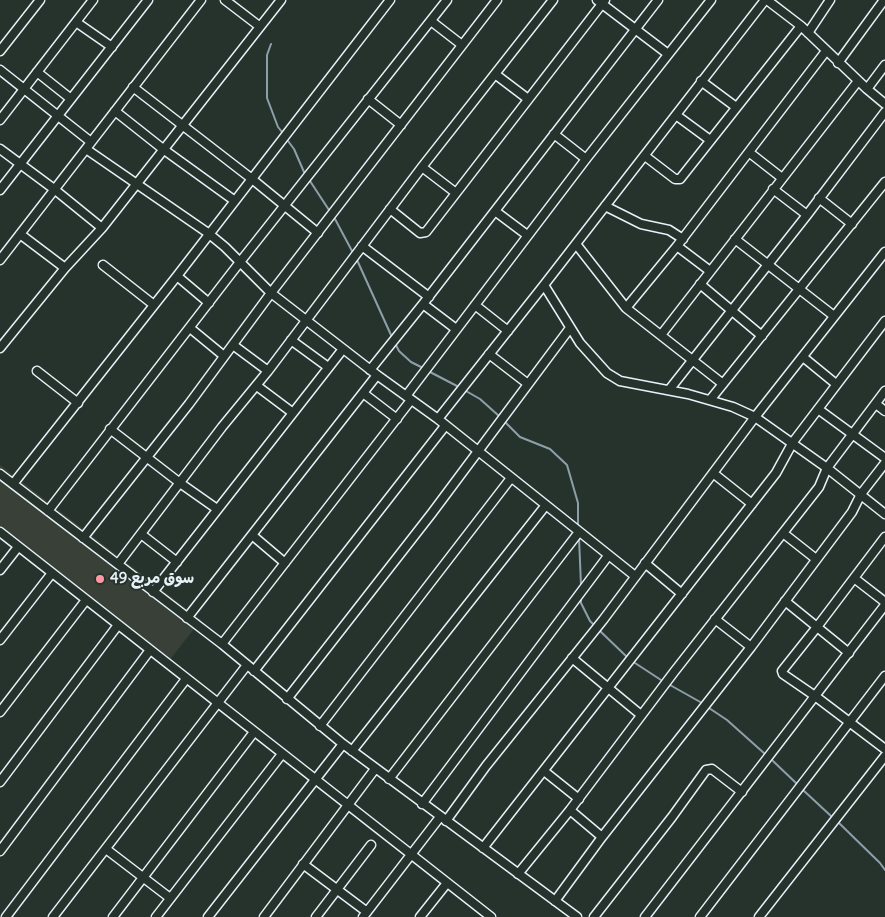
<!DOCTYPE html>
<html>
<head>
<meta charset="utf-8">
<style>
  body { margin:0 }
  canvas { display:block; background:#26332d }
</style>
</head>
<body>
<canvas width="885" height="917"></canvas>
<script>
const ctx = document.querySelector('canvas').getContext('2d');
ctx.lineJoin = 'round';
function fillPath(path, color) {
  ctx.fillStyle = color;
  ctx.fill(path, 'evenodd');
}
function poly(rows) {
  const path = new Path2D();
  for (const r of rows) {
    path.moveTo(r[0], r[1]);
    for (let i = 2; i < r.length; i += 2) path.lineTo(r[i], r[i + 1]);
  }
  return path;
}
function trace(path, color, width, dash) {
  ctx.strokeStyle = color;
  ctx.lineWidth = width;
  ctx.lineCap = dash ? 'butt' : 'round';
  ctx.setLineDash(dash || []);
  ctx.stroke(path);
}
function write(font, color, halo, rows, align = 'center') {
  ctx.font = font + ' Delius,"Playpen Sans Arabic",sans-serif';
  ctx.lineWidth = 4;
  ctx.setLineDash([]);
  ctx.textBaseline = 'middle';
  ctx.strokeStyle = halo;
  ctx.fillStyle = color;
  for (const [text, x, y, turn = 0] of rows) {
    ctx.save();
    ctx.translate(x, y);
    ctx.rotate((+turn || 0) * Math.PI / 180);
    ctx.textAlign = isNaN(turn) ? turn : align;
    if (halo) ctx.strokeText(text, 0, 0);
    ctx.fillText(text, 0, 0);
    ctx.restore();
  }
}
const built = poly([
  [0,465,201,620,164,667,0,538]
]);
const stream = poly([
  [271,44,267,55,267,98,278,127,282,132],
  [288,141,294,149,304,172],
  [310,181,329,210],
  [335,219,352,251],
  [357,260,391,335],
  [396,345,399,351,411,362,421,367],
  [430,372,457,386],
  [466,391,480,399,499,416],
  [506,423,520,437,550,449,567,465,578,503,578,526],
  [579,538,581,585],
  [581,599,581,603,590,621,593,624],
  [600,631,627,657],
  [635,663,661,680],
  [670,685,702,703],
  [709,708,727,720,765,754],
  [773,761,796,783],
  [803,790,831,816],
  [839,823,880,863,885,870]
]);
const minor = poly([
  [225,0,259,26],
  [597,0,668,54],
  [767,0,801,26,867,89,885,104],
  [431,21,462,45],
  [76,22,112,47],
  [808,33,830,0],
  [0,51,40,0],
  [838,63,884,0],
  [0,70,91,142],
  [37,72,71,99],
  [495,74,528,99],
  [701,81,736,107],
  [133,87,252,179,318,233],
  [867,89,885,65],
  [368,99,401,125],
  [115,111,163,149,235,201],
  [676,115,710,140],
  [0,120,93,0],
  [554,134,586,159],
  [0,149,54,189,102,228],
  [86,149,208,233,225,247,271,293,377,375,438,419,635,576],
  [750,153,782,178],
  [645,156,675,179,680,179,801,26],
  [422,167,456,193],
  [773,189,807,215],
  [0,190,148,0],
  [819,198,852,224],
  [605,206,641,224,669,230,683,239],
  [390,209,420,233,426,232,605,0],
  [495,211,527,235],
  [20,234,65,268],
  [735,239,834,316],
  [576,244,626,308,723,384],
  [362,246,429,297],
  [677,246,710,271],
  [0,260,201,0],
  [103,265,154,305],
  [177,276,209,303],
  [700,284,762,336],
  [544,285,580,343,607,373,620,381,688,394,733,407,755,417,827,468,885,514],
  [423,304,456,329],
  [475,305,508,331],
  [626,308,677,246,826,51],
  [190,328,224,356],
  [661,335,858,81],
  [291,340,328,367],
  [233,345,268,371],
  [0,348,65,268,102,228,281,0],
  [489,354,528,384],
  [803,357,836,384],
  [370,370,423,304,658,0],
  [37,371,78,403],
  [257,386,293,413],
  [669,390,807,215,885,112],
  [363,393,397,419],
  [406,396,586,159,711,0],
  [710,400,885,182],
  [876,404,885,411],
  [818,409,885,458],
  [438,419,544,285,765,0],
  [110,429,180,483,217,509],
  [713,473,752,504],
  [0,474,222,644,343,744,577,917],
  [13,484,177,276,390,0],
  [48,511,240,262,447,0],
  [0,532,491,917],
  [783,533,816,559],
  [141,534,177,562],
  [252,535,285,563],
  [885,537,817,627,782,671,783,674,815,696,885,749],
  [83,538,189,404,271,293,497,0],
  [645,563,682,594],
  [118,564,222,427,268,371,422,167,553,0],
  [0,570,18,547],
  [854,578,885,602],
  [153,592,343,349],
  [785,601,849,653],
  [187,618,377,375],
  [715,619,751,647],
  [0,640,52,573],
  [222,644,411,400],
  [572,658,641,715],
  [254,671,445,426],
  [287,699,432,513,570,328],
  [0,712,86,600],
  [320,726,511,478],
  [352,751,546,505],
  [544,771,579,799],
  [389,779,579,532],
  [0,782,118,625],
  [422,804,608,556],
  [570,810,602,837],
  [446,821,486,766,603,620,755,417,885,252],
  [483,848,776,473,793,442,885,321],
  [106,849,170,898],
  [0,851,150,650],
  [303,864,367,912],
  [518,874,570,810,674,672,819,487,827,468,885,391],
  [555,901,602,837,751,647,852,512,861,494,885,463],
  [6,917,186,679],
  [53,917,247,665],
  [113,917,254,732],
  [156,917,282,754],
  [208,917,343,744],
  [264,917,375,769],
  [316,917,371,845],
  [363,917,440,817],
  [420,917,447,883],
  [594,917,672,817,706,770,712,769,742,792],
  [645,917,885,605],
  [700,917,885,676],
  [759,917,885,756]
]);
const markers = [
  [100,579,5,"#ff9aa2"]
];
const poiNames = [
  ["سوق مربع 49",110,579]
];
fillPath(built, '#394037');
trace(stream, '#8d9fa9', 2);
trace(minor, '#e8f1f8', 11);
trace(minor, '#26332d', 8);
for (const [x, y, r, color] of markers) {
  const dot = new Path2D();
  dot.arc(x, y, r, 0, 2 * Math.PI);
  ctx.fillStyle = color;
  ctx.fill(dot);
  trace(dot, '#26332d', 2);
}
write('bold 15px', '#e8f1f8', '#26332d', poiNames, 'left');
</script>
</body>
</html>
